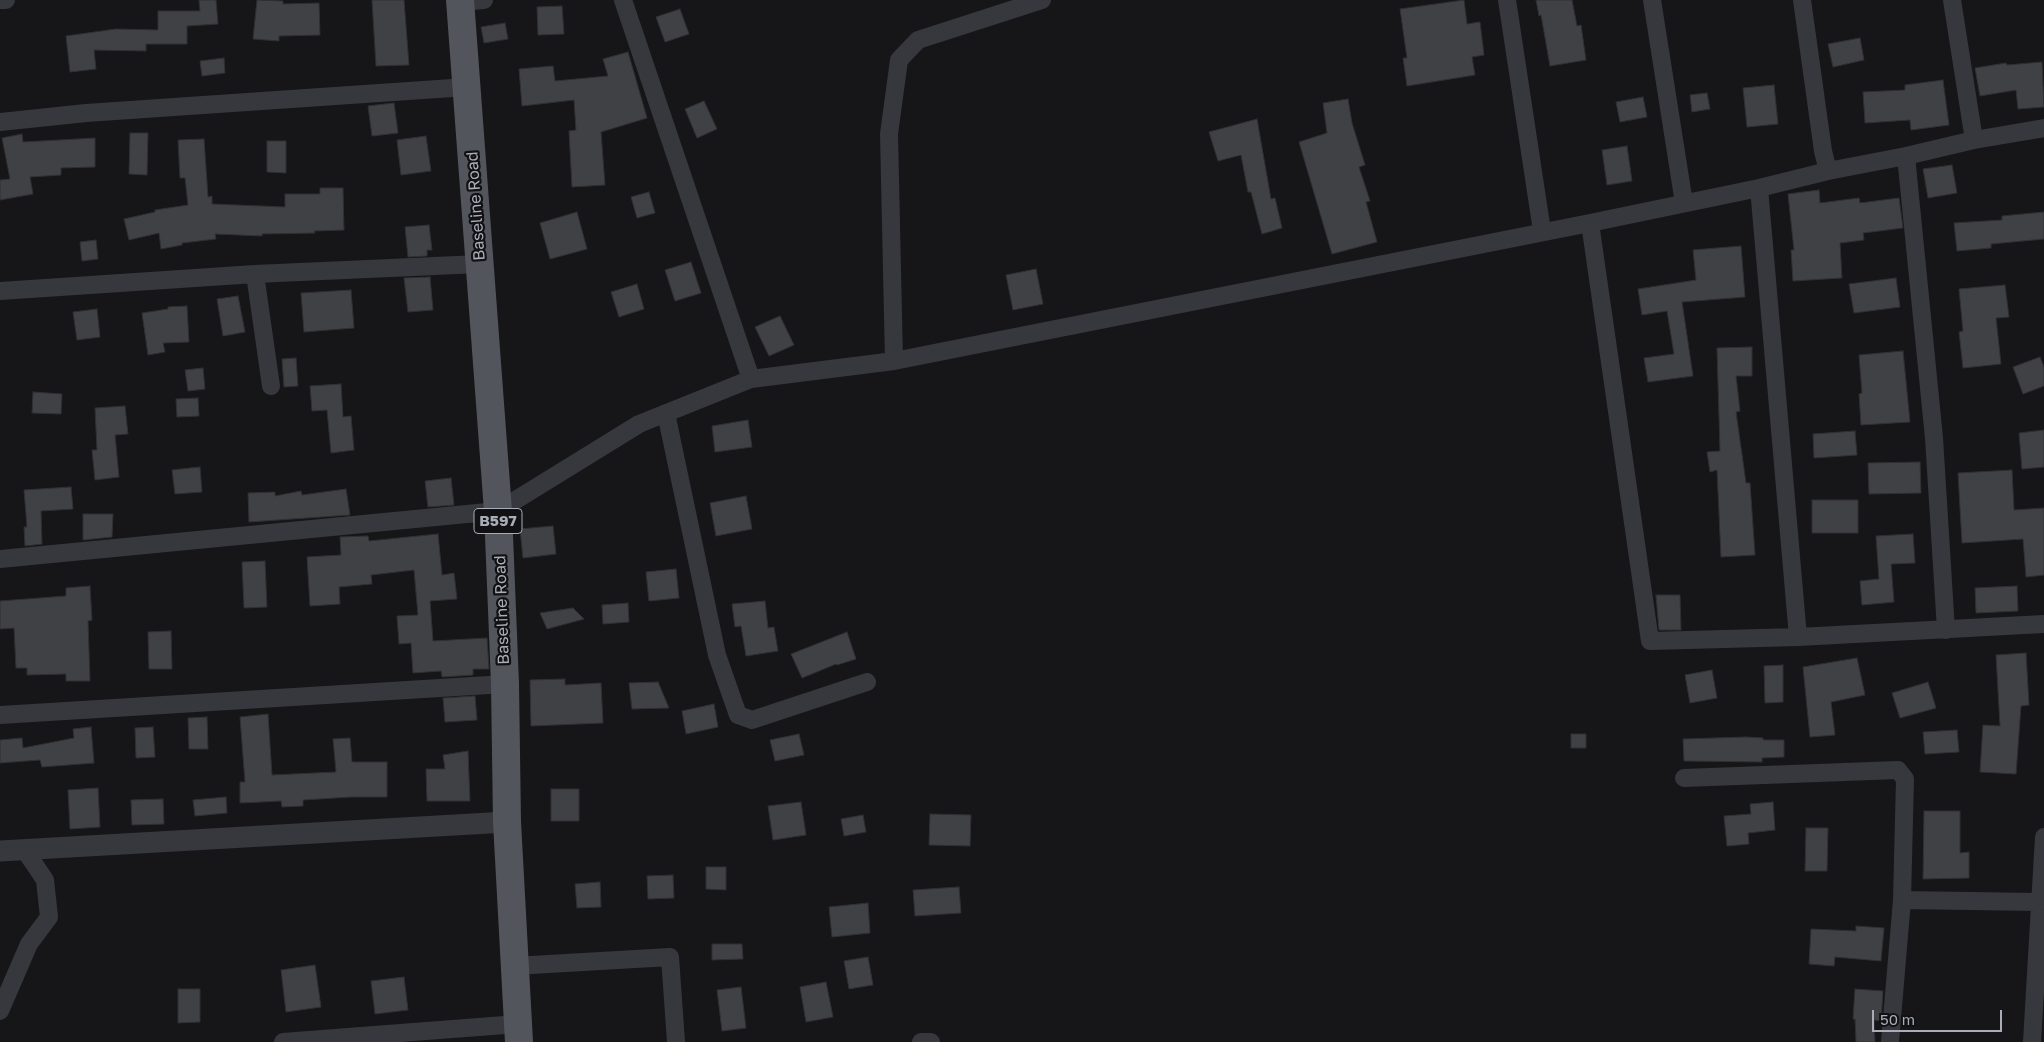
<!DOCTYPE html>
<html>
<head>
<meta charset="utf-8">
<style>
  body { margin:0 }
  #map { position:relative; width:2044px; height:1042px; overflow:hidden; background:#161618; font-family:"Golos Text",sans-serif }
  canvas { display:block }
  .scale { position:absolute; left:1872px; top:1010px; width:130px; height:22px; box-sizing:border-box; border:2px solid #a8adb8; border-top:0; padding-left:6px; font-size:15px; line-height:18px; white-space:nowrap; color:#a8adb8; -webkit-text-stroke:4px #111113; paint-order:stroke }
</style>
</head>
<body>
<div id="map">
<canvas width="2044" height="1042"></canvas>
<div class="scale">50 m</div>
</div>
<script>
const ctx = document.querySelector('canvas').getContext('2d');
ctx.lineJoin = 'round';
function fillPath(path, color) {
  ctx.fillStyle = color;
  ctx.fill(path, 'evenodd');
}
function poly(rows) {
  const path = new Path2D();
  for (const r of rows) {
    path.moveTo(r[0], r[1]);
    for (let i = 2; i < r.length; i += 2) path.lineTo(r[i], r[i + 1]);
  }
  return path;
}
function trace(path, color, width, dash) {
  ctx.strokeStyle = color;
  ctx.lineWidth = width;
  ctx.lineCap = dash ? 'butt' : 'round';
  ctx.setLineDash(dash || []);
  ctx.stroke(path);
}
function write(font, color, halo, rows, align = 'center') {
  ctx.font = font + ' "Golos Text",sans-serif';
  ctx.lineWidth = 4.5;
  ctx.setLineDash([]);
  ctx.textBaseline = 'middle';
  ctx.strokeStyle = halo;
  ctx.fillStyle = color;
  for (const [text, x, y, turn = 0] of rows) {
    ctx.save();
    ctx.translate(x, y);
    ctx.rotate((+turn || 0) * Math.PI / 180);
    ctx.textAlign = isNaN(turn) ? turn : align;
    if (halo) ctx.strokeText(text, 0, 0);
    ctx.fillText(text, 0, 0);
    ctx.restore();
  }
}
const building = poly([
  [199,0,216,0,218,24,187,26,187,44,146,44,146,51,94,50,96,69,70,72,66,36,116,29,158,30,158,11,200,11,199,0],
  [257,0,283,1,283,4,319,3,320,35,279,36,279,41,253,39,257,0],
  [372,0,404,0,409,65,376,66,372,0],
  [1464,0,1467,24,1480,22,1484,55,1472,57,1475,75,1407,86,1403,58,1407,58,1400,9,1464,0],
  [1536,0,1572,0,1577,26,1581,25,1586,60,1550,66,1541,15,1539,16,1536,0],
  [562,6,564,34,538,35,537,7,562,6],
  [680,9,689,34,665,42,656,17,680,9],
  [505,23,508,39,484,43,481,27,505,23],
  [1860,38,1864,60,1833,67,1828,44,1860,38],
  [628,52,647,118,601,132,605,185,572,187,569,131,576,130,574,100,522,106,519,69,553,66,555,81,608,76,603,59,628,52],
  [224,58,225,73,202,76,200,61,224,58],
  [2042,62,2044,107,2018,109,2016,90,1980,96,1975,68,2006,63,2007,65,2042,62],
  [1943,80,1949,125,1911,130,1910,120,1865,123,1863,92,1905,90,1905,85,1943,80],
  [1774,85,1778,124,1747,127,1743,88,1774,85],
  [1707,93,1710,109,1692,112,1690,95,1707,93],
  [1643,97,1647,117,1620,122,1616,102,1643,97],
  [1348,99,1352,123,1365,165,1359,167,1370,201,1366,202,1377,242,1332,254,1299,142,1327,133,1323,103,1348,99],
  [704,101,717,129,697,138,685,109,704,101],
  [394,103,398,133,372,136,368,106,394,103],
  [1257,119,1271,199,1275,198,1282,228,1262,234,1251,192,1248,192,1241,155,1218,161,1209,132,1257,119],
  [130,133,148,133,147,175,129,174,130,133],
  [22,134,23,142,95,138,95,167,61,168,61,175,30,177,33,194,0,200,0,180,10,179,2,138,22,134],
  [426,136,431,171,401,175,397,140,426,136],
  [204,139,208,197,212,196,212,204,285,207,285,194,320,194,320,188,343,188,344,230,314,231,315,233,262,234,262,236,215,234,216,239,182,243,182,245,161,249,159,233,129,240,124,219,155,212,155,210,188,205,185,178,180,178,178,140,204,139],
  [267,141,286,141,286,173,267,172,267,141],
  [1627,146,1632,181,1607,185,1602,150,1627,146],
  [1952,165,1957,193,1928,198,1923,169,1952,165],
  [1819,190,1820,203,1859,198,1860,203,1899,198,1903,228,1863,233,1864,240,1840,243,1842,278,1793,281,1791,250,1794,250,1788,194,1819,190],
  [649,192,655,213,637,218,631,197,649,192],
  [577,212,587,249,550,259,540,223,577,212],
  [2044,212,2044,239,1991,244,1991,248,1957,251,1954,223,2002,220,2002,216,2044,212],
  [429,225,432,250,427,250,427,256,408,257,405,227,429,225],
  [96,240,98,259,82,261,80,242,96,240],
  [1741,246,1745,297,1682,302,1693,376,1648,382,1644,358,1674,354,1667,311,1642,315,1638,289,1696,280,1693,250,1741,246],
  [691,262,701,293,675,301,665,270,691,262],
  [1036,269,1043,304,1013,310,1006,275,1036,269],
  [430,277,433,310,408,312,404,278,430,277],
  [1896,278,1900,307,1854,313,1849,284,1896,278],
  [637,284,644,309,619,317,611,292,637,284],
  [2005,285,2009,317,1996,318,2001,364,1963,368,1959,332,1963,331,1959,289,2005,285],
  [351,290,354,328,304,332,301,293,351,290],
  [238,296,245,332,223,336,217,299,238,296],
  [187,306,189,342,163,343,165,352,148,355,142,313,168,309,168,307,187,306],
  [97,309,100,337,77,340,73,312,97,309],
  [780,316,794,345,769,356,755,327,780,316],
  [1752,347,1752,376,1736,376,1740,411,1736,412,1746,483,1750,483,1755,555,1721,557,1717,470,1710,472,1707,452,1720,451,1717,348,1752,347],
  [1903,351,1910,422,1861,425,1859,394,1862,393,1859,355,1903,351],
  [2040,357,2044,367,2044,386,2023,394,2013,367,2040,357],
  [296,358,298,386,284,387,282,359,296,358],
  [203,368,205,389,188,391,185,370,203,368],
  [341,384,343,417,351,416,354,450,331,453,327,410,312,411,310,386,341,384],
  [33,392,62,394,61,414,32,413,33,392],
  [198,398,199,416,177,417,176,399,198,398],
  [125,406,128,434,115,435,119,477,95,480,92,450,97,450,95,408,125,406],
  [748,420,752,447,715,452,712,426,748,420],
  [2044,430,2044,467,2022,469,2019,433,2044,430],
  [1855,431,1857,455,1814,458,1813,434,1855,431],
  [1920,462,1921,493,1869,494,1868,463,1920,462],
  [200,467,202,492,175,494,172,470,200,467],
  [2012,470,2014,510,2044,508,2044,575,2026,577,2023,539,1962,543,1958,473,2012,470],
  [451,478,454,505,428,507,425,481,451,478],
  [71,487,73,509,41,511,42,544,25,546,24,527,27,527,24,490,71,487],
  [346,489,350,515,249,522,248,493,275,492,275,496,301,491,302,495,346,489],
  [746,496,752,529,716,536,710,503,746,496],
  [1812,500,1858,500,1858,533,1812,533,1812,500],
  [83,514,113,514,112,537,83,540,83,514],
  [553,526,556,554,523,558,520,529,553,526],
  [438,534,442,575,454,573,457,599,430,601,433,641,487,638,489,669,473,669,473,675,442,677,441,671,413,673,411,643,399,644,397,616,418,615,414,570,371,575,372,584,339,587,340,604,310,606,307,557,341,555,340,537,368,536,369,541,438,534],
  [1913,534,1915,563,1891,564,1894,602,1862,605,1860,581,1879,579,1876,536,1913,534],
  [265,561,267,607,244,608,242,562,265,561],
  [676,569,679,598,649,601,646,572,676,569],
  [90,586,92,620,88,621,90,681,66,681,66,674,27,675,27,668,16,668,14,628,0,629,0,601,66,596,66,588,90,586],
  [2017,586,2018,611,1976,613,1975,588,2017,586],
  [1656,595,1680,595,1681,630,1659,630,1656,595],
  [765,601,768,628,774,627,778,651,746,656,741,626,735,627,732,604,765,601],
  [628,603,629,622,603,624,602,605,628,603],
  [573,608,584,619,547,629,540,613,573,608],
  [171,631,172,669,149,669,148,632,171,631],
  [847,632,856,659,837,665,836,664,802,678,791,654,847,632],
  [2026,653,2029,705,2021,706,2016,774,1980,772,1983,725,2000,726,1996,655,2026,653],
  [1857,658,1865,695,1831,702,1835,735,1810,737,1803,667,1857,658],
  [1783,665,1783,702,1765,703,1764,666,1783,665],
  [1712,670,1717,698,1690,703,1685,675,1712,670],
  [565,679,565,685,601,683,603,723,531,726,530,680,565,679],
  [658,682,669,708,632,709,629,683,658,682],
  [1928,682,1936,708,1900,718,1892,693,1928,682],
  [475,696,477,720,445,722,443,698,475,696],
  [714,704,718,727,686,734,682,711,714,704],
  [268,714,272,775,336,772,333,739,350,738,352,762,387,762,387,797,351,797,303,800,303,806,282,807,281,801,240,803,240,782,245,782,240,717,268,714],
  [207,717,208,749,189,749,188,718,207,717],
  [91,727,94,763,42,767,40,760,0,763,0,740,22,738,23,748,74,738,73,729,91,727],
  [153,727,155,757,136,758,135,728,153,727],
  [1957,730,1959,752,1925,754,1923,732,1957,730],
  [799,734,804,755,775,761,770,740,799,734],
  [1571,734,1586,734,1586,748,1571,748,1571,734],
  [1746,737,1763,738,1763,740,1784,740,1784,757,1762,758,1762,762,1684,761,1683,739,1746,737],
  [468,751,470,801,427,801,426,769,445,769,443,755,468,751],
  [98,788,100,827,70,829,68,790,98,788],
  [551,789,579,789,579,821,551,821,551,789],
  [226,797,227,813,195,816,193,800,226,797],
  [163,799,164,824,132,825,131,800,163,799],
  [801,802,806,835,773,840,768,806,801,802],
  [1773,802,1775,830,1748,833,1749,844,1727,846,1724,816,1751,814,1750,804,1773,802],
  [1924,811,1960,811,1960,853,1969,852,1969,878,1923,879,1924,811],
  [930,814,971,815,970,846,929,845,930,814],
  [863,815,866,832,844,836,841,819,863,815],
  [1806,828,1828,828,1827,871,1805,871,1806,828],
  [706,867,726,867,726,890,706,889,706,867],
  [673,875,674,898,648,899,647,876,673,875],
  [600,882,601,907,577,908,575,884,600,882],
  [959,887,961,913,915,916,913,890,959,887],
  [868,903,870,933,832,937,829,907,868,903],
  [1856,926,1884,928,1881,961,1835,957,1834,966,1809,964,1811,929,1856,931,1856,926],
  [712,944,742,944,743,959,712,960,712,944],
  [868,957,873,985,849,989,844,961,868,957],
  [315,965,321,1007,286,1012,281,970,315,965],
  [404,977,408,1010,375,1014,371,981,404,977],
  [826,982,833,1017,806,1022,800,987,826,982],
  [741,987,746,1028,722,1031,717,990,741,987],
  [178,989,200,989,200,1022,178,1023,178,989],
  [1855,989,1883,991,1881,1021,1874,1020,1875,1042,1856,1042,1855,1019,1853,1019,1855,989]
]);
const minor = poly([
  [0,0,6,0],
  [623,0,751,379],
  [1507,0,1542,231],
  [1652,0,1684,203],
  [1802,0,1823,151,1828,171],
  [1952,0,1974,140],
  [461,2,484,0],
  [0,122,86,113,467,87],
  [1906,156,1934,438,1946,630],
  [1759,188,1798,637],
  [1590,223,1650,641,1798,637,2044,624],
  [255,274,271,386],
  [0,291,255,274,480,264],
  [894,361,889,134,899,60,918,40,1042,0],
  [666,413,717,655,738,715,752,720,867,682],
  [0,559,498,511,639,424,751,379,894,361,1590,223,1759,188,1828,171,1906,156,1974,140,2044,128],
  [0,715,505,684],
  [1684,778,1898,770,1905,779,1902,900,1890,1042],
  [1902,900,2039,902],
  [514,966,670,957,676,1042],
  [0,1011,29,944,49,917,45,880,24,849],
  [283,1042,518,1024],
  [921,1042,931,1042],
  [2032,1042,2044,837]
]);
const tertiary = poly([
  [0,851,507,822]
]);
const primary = poly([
  [460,0,498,511,505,684,507,822,519,1042]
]);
const shields = [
  [498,521,48]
];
const shieldNames = [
  ["B597",498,521]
];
const streetNames = [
  ["Baseline Road",476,206,-94],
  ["Baseline Road",502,610,-92]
];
fillPath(building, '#404145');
trace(building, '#303034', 1);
trace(minor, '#37383d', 18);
trace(tertiary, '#37383d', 21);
trace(primary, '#53555c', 28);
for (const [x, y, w] of shields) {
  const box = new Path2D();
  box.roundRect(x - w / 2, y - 12.5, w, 25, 4);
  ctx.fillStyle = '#111113';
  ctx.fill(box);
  trace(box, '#a8adb8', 1);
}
write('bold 15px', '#a8adb8', null, shieldNames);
write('16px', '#a8adb8', '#111113', streetNames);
</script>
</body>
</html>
